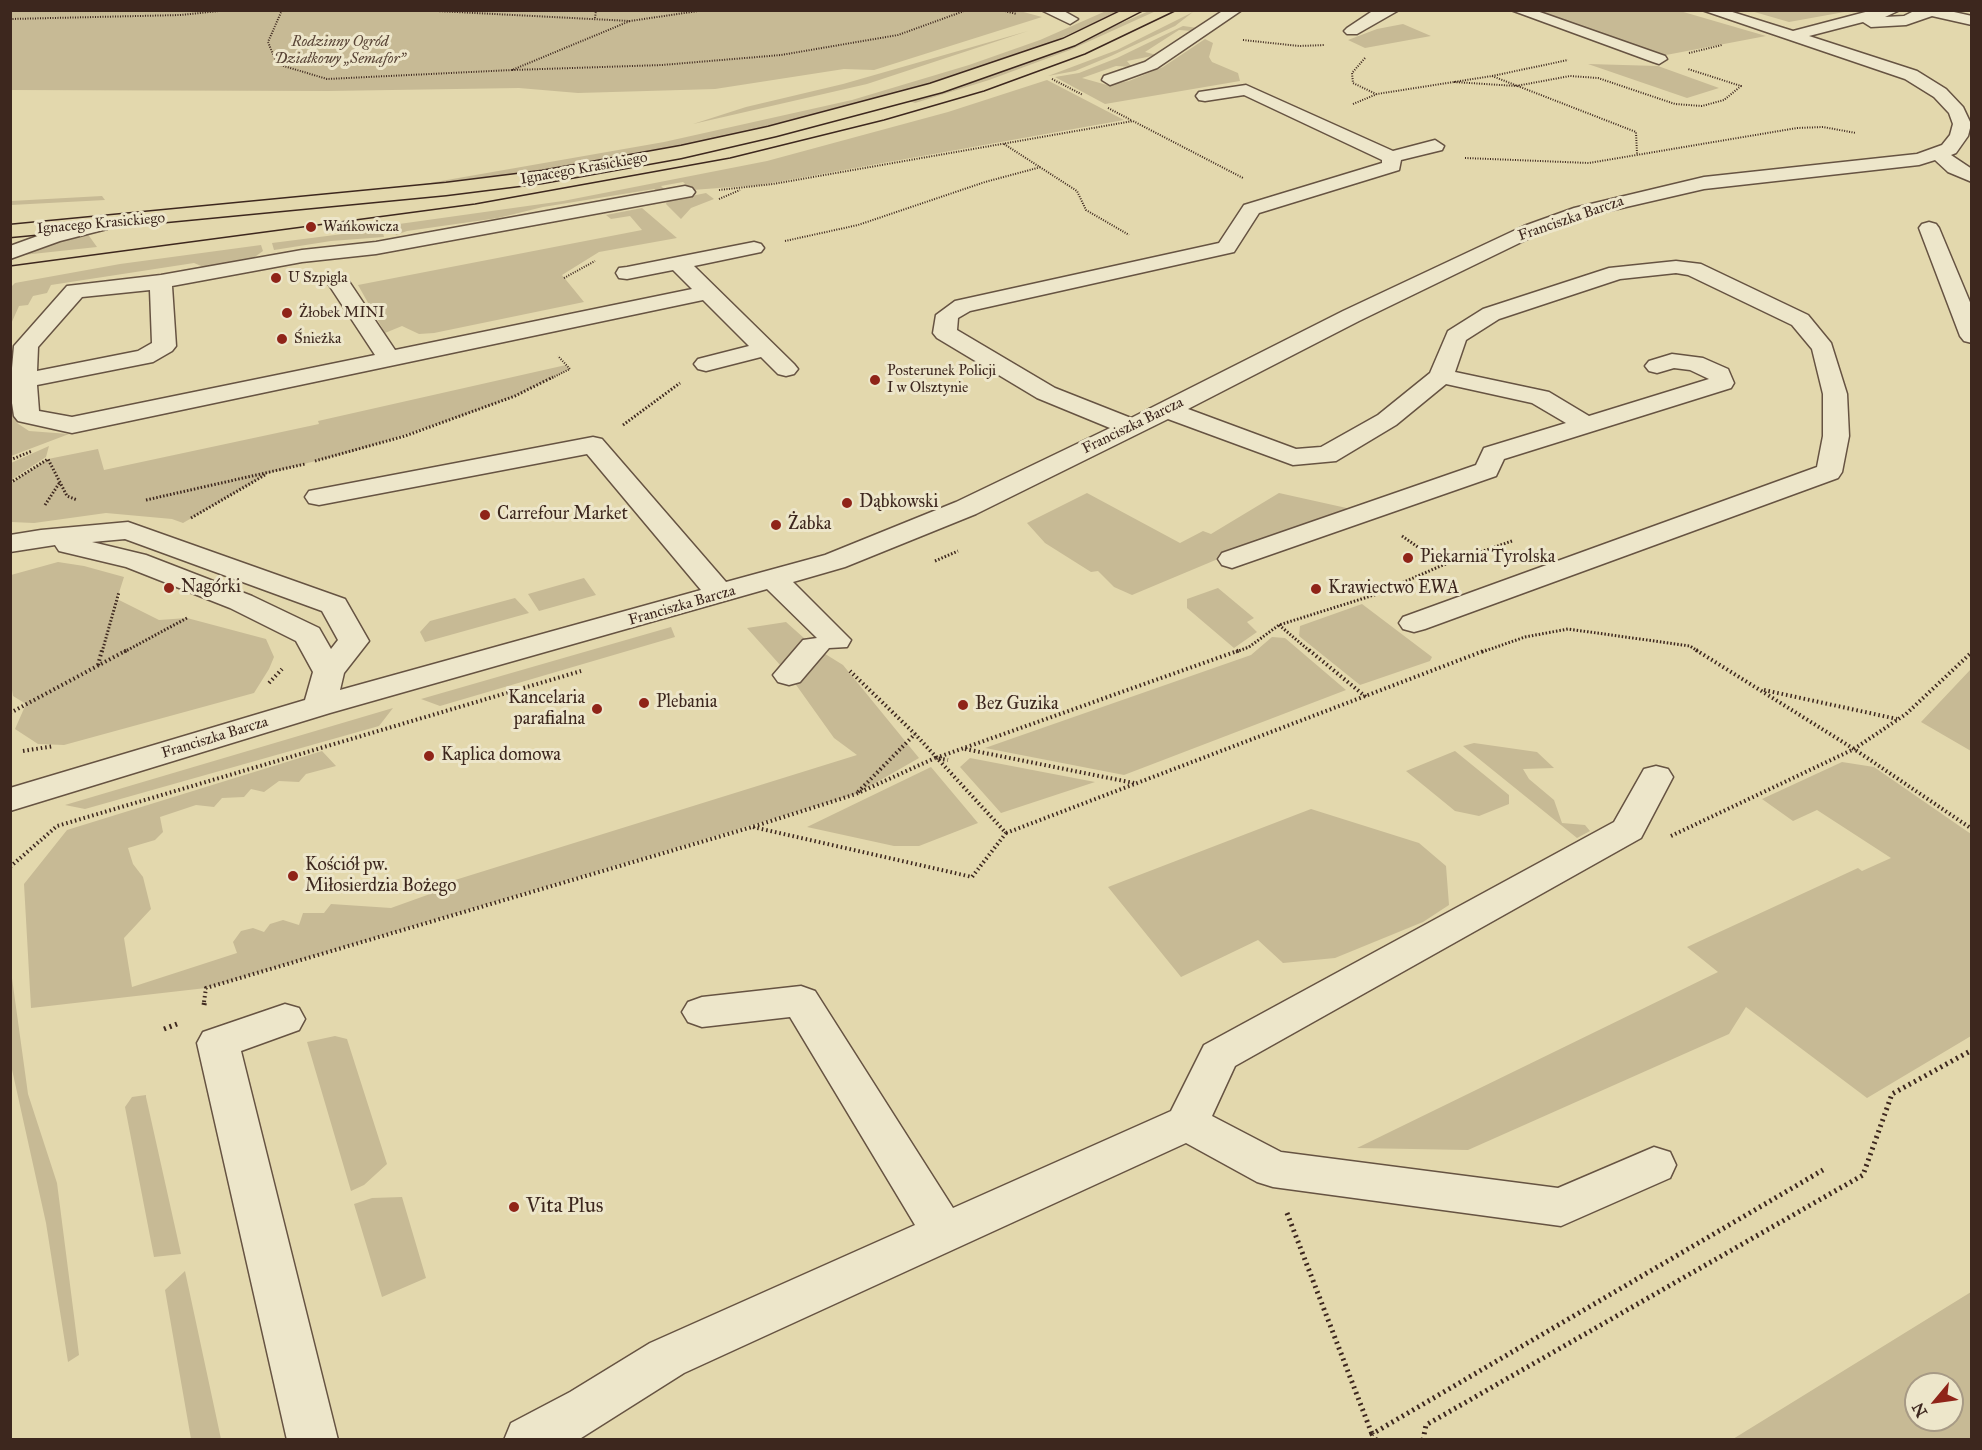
<!DOCTYPE html>
<html>
<head>
<meta charset="utf-8">
<style>
  body { margin:0 }
  #map { position:relative; width:1982px; height:1450px; overflow:hidden; background:#e3d8ad; font-family:"IM FELL Great Primer",serif }
  canvas { display:block }
  .frame { position:absolute; inset:0; border:12px solid #3d271e; pointer-events:none }
  .north { position:absolute; left:1904px; top:1372px; width:60px; height:60px; box-sizing:border-box; background:#ede6ca; border:2px solid #a79a85; border-radius:50%; rotate:241deg; font-size:16px; font-weight:700; line-height:24px; text-align:center; color:#3d271e }
  .north::after { content:''; display:block; margin:auto; width:21px; height:27px; background:#8f2418; clip-path:polygon(50% 0,100% 100%,50% 72%,0 100%) }
</style>
</head>
<body>
<div id="map">
<canvas width="1982" height="1450"></canvas>
<div class="frame"></div>
<div class="north">N</div>
</div>
<script>
const ctx = document.querySelector('canvas').getContext('2d');
ctx.lineJoin = 'round';
function fillPath(path, color) {
  ctx.fillStyle = color;
  ctx.fill(path, 'evenodd');
}
function poly(rows) {
  const path = new Path2D();
  for (const r of rows) {
    path.moveTo(r[0], r[1]);
    for (let i = 2; i < r.length; i += 2) path.lineTo(r[i], r[i + 1]);
  }
  return path;
}
function trace(path, color, width, dash) {
  ctx.strokeStyle = color;
  ctx.lineWidth = width;
  ctx.lineCap = dash ? 'butt' : 'round';
  ctx.setLineDash(dash || []);
  ctx.stroke(path);
}
function write(font, color, halo, rows, align = 'center') {
  ctx.font = font + ' "IM FELL Great Primer",serif';
  ctx.lineWidth = 6;
  ctx.setLineDash([]);
  ctx.textBaseline = 'middle';
  ctx.strokeStyle = halo;
  ctx.fillStyle = color;
  for (const [text, x, y, turn = 0] of rows) {
    ctx.save();
    ctx.translate(x, y);
    ctx.rotate((+turn || 0) * Math.PI / 180);
    ctx.textAlign = isNaN(turn) ? turn : align;
    if (halo) ctx.strokeText(text, 0, 0);
    ctx.fillText(text, 0, 0);
    ctx.restore();
  }
}
const green = poly([
  [1016,10,1042,17,874,70,844,69,715,89,578,93,519,88,328,91,11,90,11,11],
  [1106,11,1121,11,1036,49,884,99,672,148,509,176,384,191,664,142,852,100,969,65,1040,40],
  [1149,11,1156,11,1070,50,989,80,915,103,910,101,1036,60],
  [1531,11,1680,11,1766,36,1666,55],
  [1751,11,1751,10,1850,11,1789,22],
  [1193,12,1175,26,1111,56,1075,71,1048,76,1117,50],
  [1403,24,1431,36,1365,48,1348,40,1377,29],
  [1183,26,1198,28,1192,31,1179,30,1145,52,1157,55,1127,61,1132,67,1116,66,1082,78,1107,85,1129,81,1163,67,1205,39,1213,43,1209,57,1212,62,1238,73,1240,81,1105,104,1055,77,1079,73,1117,58],
  [1028,31,867,84,693,124,746,107,843,84],
  [1588,64,1658,66,1719,88,1687,98],
  [1047,80,1124,120,760,185,692,190,683,182,661,186,667,192,659,193,654,189,543,207,498,218,407,231,396,235,392,225,563,201,767,161,948,112],
  [706,193,714,199,691,208,681,219,666,204,667,201],
  [102,196,105,200,11,205,11,201],
  [642,208,677,238,599,252,562,275,584,302,434,333,419,334,402,326,385,333,358,285,642,230,630,216,611,219,606,215],
  [382,229,384,237,331,241,274,250,272,243],
  [87,233,97,247,23,255,54,242],
  [261,245,263,251,249,261,206,268,194,263,51,285,47,293,33,296,28,305,19,306,11,324,11,287,15,283,120,264],
  [566,365,570,369,515,396,467,414,358,450,269,473,183,523,172,519,106,513,34,523,11,522,11,483,48,459,98,449,104,470,319,424,318,421],
  [11,402,17,423,29,431,69,434,11,456],
  [49,446,46,457,11,480,11,463],
  [1087,493,1180,543,1203,531,1211,534,1279,493,1351,509,1280,533,1132,595,1114,587,1098,571,1091,572,1045,543,1027,523],
  [58,562,84,566,124,577,117,599,159,620,187,618,266,639,274,657,269,669,254,693,64,745,38,744,15,729,26,704,13,696,11,684,11,575],
  [584,578,596,595,539,611,528,594],
  [1218,588,1254,618,1247,622,1257,632,1234,648,1187,608,1187,599],
  [515,598,529,613,425,642,420,632,430,621],
  [1362,604,1432,657,1430,661,1360,685,1299,636,1300,626],
  [786,622,814,647,843,665,919,758,856,794,206,988,31,1008,24,884,67,830,322,751,336,766,306,774,299,782,279,781,264,792,251,789,244,797,222,798,214,807,196,805,160,817,163,832,155,840,128,848,133,864,143,877,151,909,124,938,132,987,237,953,233,942,241,931,253,928,264,932,270,924,283,920,299,925,303,913,324,913,331,904,391,908,430,894,439,885,857,755,834,738,789,675,747,628],
  [671,627,675,637,440,706,421,699],
  [1272,637,1285,638,1346,690,1124,775,985,748,1251,655],
  [1971,669,1971,751,1921,722],
  [393,708,379,726,85,809,65,805],
  [1474,743,1537,752,1554,768,1523,769,1529,779,1554,800,1562,823,1585,825,1590,831,1577,838,1463,746],
  [1455,751,1509,795,1509,804,1479,816,1455,811,1406,771],
  [970,758,1095,782,1001,813,960,767],
  [1842,762,1874,767,1971,834,1971,1036,1867,1098,1746,1007,1729,1034,1468,1150,1357,1148,1718,972,1687,947,1858,868,1862,871,1891,858,1817,810,1793,821,1762,799],
  [931,767,978,823,919,846,894,846,807,827],
  [1311,809,1419,843,1446,866,1449,905,1423,922,1335,958,1283,963,1258,940,1181,977,1108,887],
  [11,971,28,1094,57,1183,79,1355,68,1362,46,1223,11,1065],
  [335,1036,347,1039,387,1164,364,1185,351,1191,307,1042],
  [146,1095,146,1097,181,1254,154,1257,125,1107,132,1097],
  [402,1197,426,1278,382,1297,354,1204,372,1198],
  [185,1271,221,1439,191,1439,165,1290],
  [1971,1292,1971,1439,1733,1439],
  [1916,1384,1952,1384,1952,1420,1916,1420]
]);
const pathFar3 = poly([
  [282,10,268,42,277,64,327,79,512,70,630,21],
  [417,10,630,21,705,10],
  [1000,10,1017,14],
  [595,18,596,10],
  [10,19,181,15,228,10],
  [1243,40,1299,46,1325,45],
  [1689,53,1722,45],
  [1365,58,1352,73,1353,83,1376,94],
  [512,70,662,65,781,55,898,35,967,10],
  [1492,76,1636,132,1637,154],
  [1052,79,1083,95],
  [1454,82,1516,86,1570,76,1598,78,1675,104,1702,106,1724,100,1741,86,1688,69],
  [1353,104,1377,94,1492,76,1568,60],
  [1108,108,1131,120],
  [1004,144,1077,191,1086,210,1129,235],
  [1465,158,1589,163,1797,128,1823,127,1856,133],
  [719,190,773,184,1133,121,1243,178],
  [719,199,740,190],
  [785,241,858,225,985,182,1041,167],
  [564,278,595,261],
  [550,379,570,369,558,356]
]);
const pathFar2 = poly([
  [623,425,680,383],
  [10,460,32,451],
  [315,461,405,436,515,396,553,377],
  [10,483,48,459,67,496,77,500],
  [146,500,305,464],
  [45,505,60,482],
  [191,518,265,475],
  [1402,536,1442,564],
  [935,561,958,551],
  [1279,625,1311,652],
  [102,652,119,592],
  [124,652,187,618],
  [1236,652,1249,647,1279,625,1374,595,1443,565,1512,541],
  [1482,652,1525,637,1568,629,1690,646,1699,652]
]);
const pathFar1 = poly([
  [1309,650,1366,697],
  [1696,650,1854,749,1972,829],
  [98,665,102,650],
  [269,683,282,669],
  [1764,690,1897,719],
  [10,713,127,650],
  [965,749,1134,783],
  [23,751,54,746],
  [936,758,1240,650],
  [858,792,915,734],
  [753,827,972,877,1006,833,915,734,850,671],
  [1006,833,1486,650],
  [1671,836,1854,749,1906,714,1972,652],
  [10,867,57,826,581,671],
  [204,1002,206,988,752,827,856,794,935,758,948,760]
]);
const path = poly([
  [204,1005,205,1000],
  [164,1029,177,1024],
  [1287,1213,1372,1434],
  [1376,1440,1372,1434,1823,1170],
  [1423,1440,1426,1425,1863,1175,1892,1094,1972,1050]
]);
const minor = poly([
  [1041,10,1062,10,1078,19,1070,24,1041,10],
  [1224,10,1242,10,1157,68,1110,85,1102,80,1104,76,1145,62,1224,10],
  [1374,10,1399,10,1357,34,1347,34,1344,31,1347,28,1374,10],
  [1511,10,1534,10,1665,56,1667,59,1659,64,1653,62,1511,10],
  [1702,10,1726,10,1793,31,1873,10,1900,10,1885,17,1904,16,1916,10,1945,10,1972,16,1972,25,1932,16,1906,25,1871,27,1863,22,1809,36,1917,71,1946,89,1963,107,1971,124,1968,136,1956,153,1951,155,1972,169,1972,182,1948,172,1935,160,1919,165,1704,189,1587,216,1538,234,1359,321,1188,409,1296,449,1321,447,1378,415,1430,373,1448,331,1483,309,1609,268,1676,261,1701,264,1808,315,1831,343,1847,394,1849,436,1842,472,1838,478,1425,629,1414,632,1403,629,1399,623,1403,617,1817,467,1823,436,1823,394,1812,349,1792,325,1688,275,1676,273,1620,279,1499,319,1466,340,1455,372,1549,392,1589,416,1709,379,1690,370,1674,368,1657,373,1649,371,1645,366,1649,361,1672,354,1703,358,1728,369,1734,383,1731,388,1504,459,1496,476,1232,568,1222,565,1218,559,1222,553,1476,465,1484,448,1566,423,1532,403,1446,384,1396,425,1336,461,1293,465,1168,419,976,514,845,567,793,582,851,640,847,647,829,648,800,682,789,685,778,682,773,675,803,640,817,638,767,589,330,713,10,811,10,788,305,700,313,672,296,641,230,608,126,567,59,551,55,545,10,552,10,535,41,530,128,522,345,599,369,641,344,673,340,690,701,590,587,454,319,505,309,503,305,497,309,491,593,437,602,439,726,582,825,555,956,502,1110,428,1037,398,937,338,933,333,936,315,955,301,1219,243,1244,205,1382,163,1382,160,1244,95,1205,101,1199,100,1196,96,1199,92,1246,85,1393,151,1435,140,1444,146,1442,150,1401,160,1399,170,1259,213,1234,252,970,311,958,318,957,330,1055,388,1131,418,1343,311,1524,226,1574,208,1704,177,1917,154,1942,145,1950,135,1953,124,1949,113,1934,97,1905,79,1702,10],
  [125,539,322,611,338,640,331,649,319,628,252,596,146,555,92,542,125,539],
  [685,186,692,188,695,192,692,196,376,254,302,262,172,286,176,346,172,351,153,362,37,385,39,411,72,417,375,355,327,282,330,277,338,275,346,277,395,350,692,289,673,270,627,279,619,278,616,273,619,268,627,267,754,242,761,244,764,248,761,252,694,266,794,364,798,369,794,374,786,376,778,374,761,357,706,371,698,369,694,364,698,359,749,346,703,300,72,433,18,421,14,416,10,390,14,346,67,286,161,275,302,250,376,242,685,186],
  [150,290,152,343,138,351,37,371,38,347,82,297,150,290],
  [100,219,107,221,110,225,107,229,60,241,10,259,10,246,46,233,100,219],
  [1929,222,1936,224,1939,228,1972,307,1972,343,1964,341,1960,336,1919,228,1922,224,1929,222],
  [1656,766,1668,769,1673,777,1641,838,1235,1066,1212,1116,1281,1152,1558,1188,1654,1147,1670,1152,1676,1165,1670,1178,1561,1226,1273,1187,1257,1182,1186,1143,684,1373,578,1440,504,1440,511,1423,570,1392,650,1343,915,1225,790,1017,702,1027,688,1022,682,1012,688,1002,702,997,801,986,815,991,953,1208,1171,1111,1204,1045,1614,822,1644,769,1656,766],
  [285,1004,299,1008,305,1019,299,1030,241,1051,338,1440,287,1440,197,1043,203,1032,285,1004]
]);
const major = poly([
  [1123,10,1143,10,1075,45,942,92,776,136,681,158,542,183,446,195,10,237,10,225,446,183,542,171,681,146,768,127,930,84,1063,39,1123,10]
]);
const tram = poly([
  [10,266,475,204,730,158,884,120,984,91,1085,54,1177,10]
]);
const markers = [
  [311,227,6,"#8f2418"],
  [276,278,6,"#8f2418"],
  [287,313,6,"#8f2418"],
  [282,339,6,"#8f2418"],
  [875,380,6,"#8f2418"],
  [847,503,6,"#8f2418"],
  [485,515,6,"#8f2418"],
  [776,525,6,"#8f2418"],
  [1408,558,6,"#8f2418"],
  [169,588,6,"#8f2418"],
  [1316,589,6,"#8f2418"],
  [644,703,6,"#8f2418"],
  [963,705,6,"#8f2418"],
  [597,709,6,"#8f2418"],
  [429,756,6,"#8f2418"],
  [293,876,6,"#8f2418"],
  [514,1207,6,"#8f2418"]
];
const farParknames = [
  ["Rodzinny Ogród",340,42],
  ["Działkowy „Semafor”",340,59]
];
const farStreetnames = [
  ["Ignacego Krasickiego",584,169,-10],
  ["Franciszka Barcza",1571,219,-19],
  ["Ignacego Krasickiego",101,224,-5],
  ["Franciszka Barcza",1133,426,-26],
  ["Franciszka Barcza",682,606,-16],
  ["Franciszka Barcza",215,738,-17]
];
const farPoinames = [
  ["Wańkowicza",323,227],
  ["U Szpigla",288,278],
  ["Żłobek MINI",299,313],
  ["Śnieżka",294,339],
  ["Posterunek Policji",887,371],
  ["I w Olsztynie",887,388]
];
const poiNames = [
  ["Dąbkowski",859,503],
  ["Carrefour Market",497,515],
  ["Żabka",788,525],
  ["Piekarnia Tyrolska",1420,558],
  ["Nagórki",181,588],
  ["Krawiectwo EWA",1328,589],
  ["Kancelaria",585,699,"right"],
  ["parafialna",585,720,"right"],
  ["Plebania",656,703],
  ["Bez Guzika",975,705],
  ["Kaplica domowa",441,756],
  ["Kościół pw.",305,866],
  ["Miłosierdzia Bożego",305,887]
];
const nearPoinames = [
  ["Vita Plus",526,1207]
];
fillPath(green, '#c7ba95');
trace(minor, '#665342', 3);
trace(major, '#3d271e', 3);
trace(pathFar3, '#3d271e', 2, [1, 1.5]);
trace(pathFar2, '#3d271e', 3, [1.5, 2]);
trace(pathFar1, '#3d271e', 4, [1.5, 3]);
trace(path, '#3d271e', 5, [2, 4]);
fillPath(minor, '#ede6ca');
fillPath(major, '#e3d8ad');
trace(tram, '#3d271e', 1.5);
for (const [x, y, r, color] of markers) {
  const dot = new Path2D();
  dot.arc(x, y, r, 0, 2 * Math.PI);
  ctx.fillStyle = color;
  ctx.fill(dot);
  trace(dot, '#ede6ca', 2);
}
write('italic 15px', '#594436', '#ede6ca', farParknames);
write('15px', '#3d271e', '#ede6ca', farStreetnames);
write('15px', '#3d271e', '#ede6ca', farPoinames, 'left');
write('18px', '#3d271e', '#ede6ca', poiNames, 'left');
write('21px', '#3d271e', '#ede6ca', nearPoinames, 'left');
</script>
</body>
</html>
